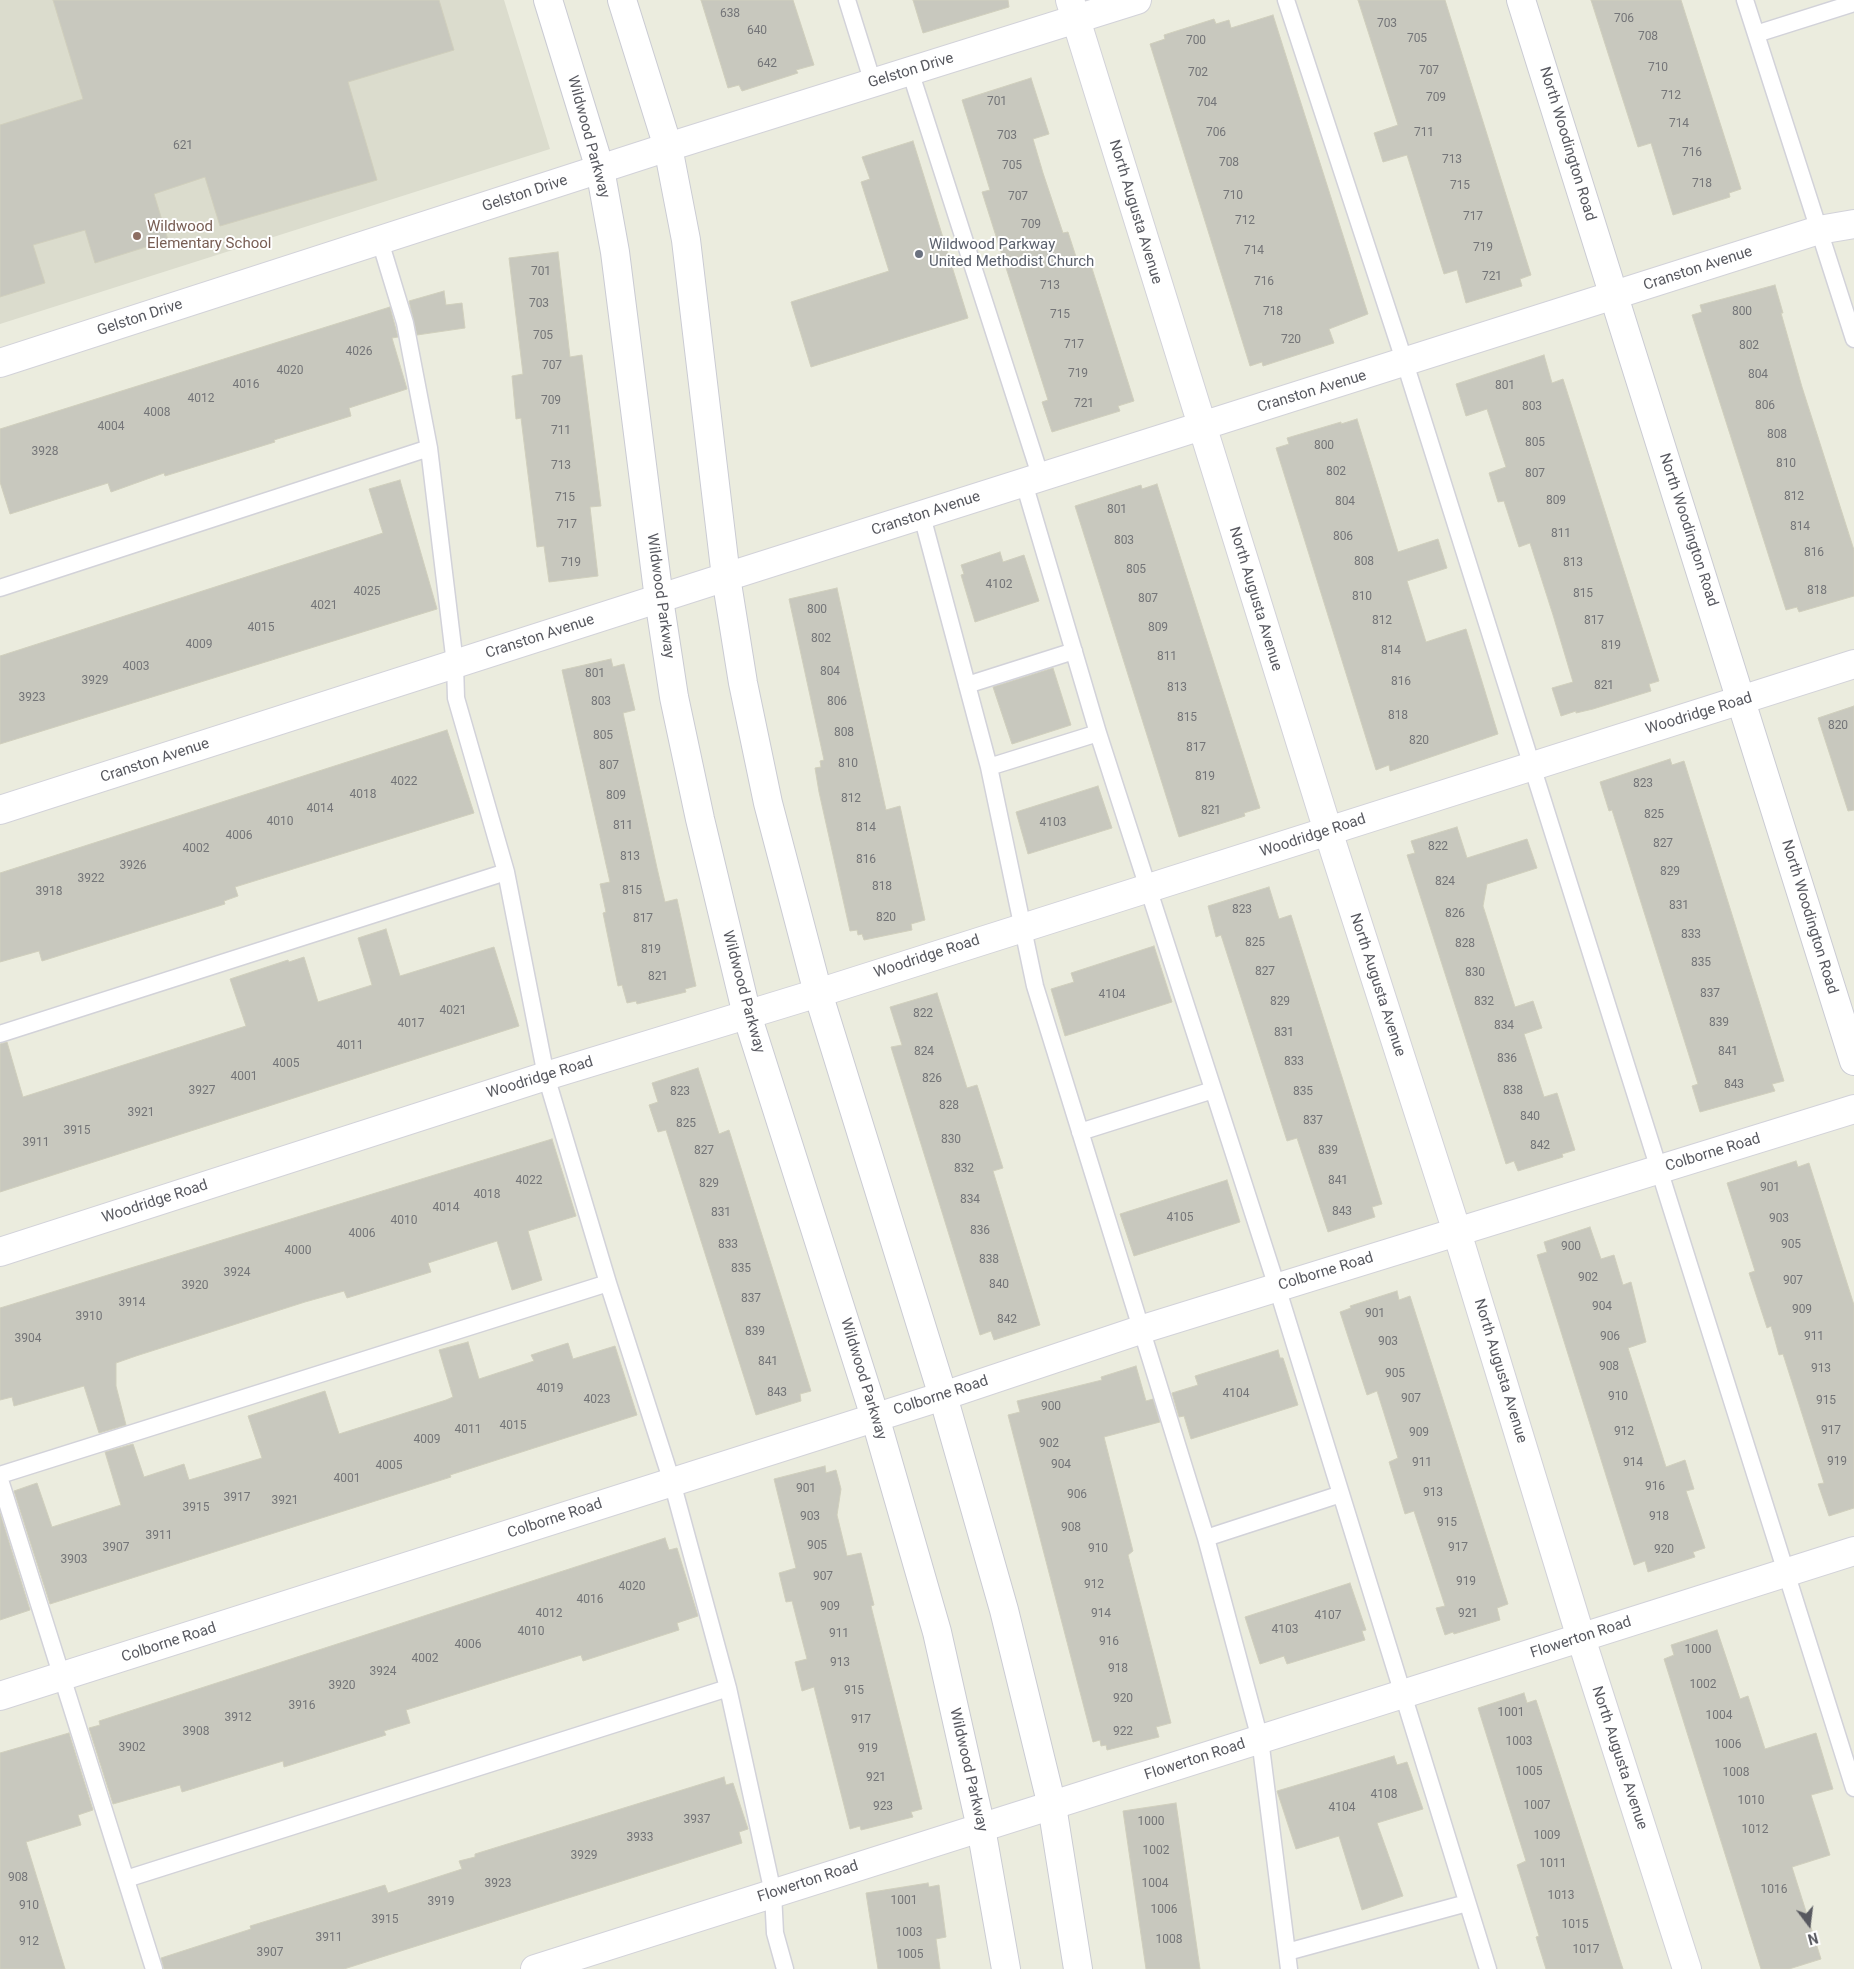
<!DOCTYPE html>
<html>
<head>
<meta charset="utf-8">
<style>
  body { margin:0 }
  #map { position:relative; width:1854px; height:1969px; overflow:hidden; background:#ebecde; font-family:Roboto,sans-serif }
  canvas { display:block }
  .north { position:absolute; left:1784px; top:1899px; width:50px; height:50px; -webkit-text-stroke:4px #fff; paint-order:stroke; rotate:165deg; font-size:14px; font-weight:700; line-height:20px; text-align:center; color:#585960 }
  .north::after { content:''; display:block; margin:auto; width:18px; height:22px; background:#585960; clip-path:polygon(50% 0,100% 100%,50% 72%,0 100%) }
</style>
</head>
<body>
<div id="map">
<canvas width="1854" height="1969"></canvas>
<div class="north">N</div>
</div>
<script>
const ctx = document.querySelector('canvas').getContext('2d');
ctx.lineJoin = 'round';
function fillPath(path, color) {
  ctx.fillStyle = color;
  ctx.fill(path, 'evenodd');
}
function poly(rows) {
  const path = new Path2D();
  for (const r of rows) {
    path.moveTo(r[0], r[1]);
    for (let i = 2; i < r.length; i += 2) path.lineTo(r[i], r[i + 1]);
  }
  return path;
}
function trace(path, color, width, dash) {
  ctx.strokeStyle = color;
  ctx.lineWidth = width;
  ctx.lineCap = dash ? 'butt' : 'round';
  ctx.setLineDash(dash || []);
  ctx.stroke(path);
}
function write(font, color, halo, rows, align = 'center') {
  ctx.font = font + ' Roboto,sans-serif';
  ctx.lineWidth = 4;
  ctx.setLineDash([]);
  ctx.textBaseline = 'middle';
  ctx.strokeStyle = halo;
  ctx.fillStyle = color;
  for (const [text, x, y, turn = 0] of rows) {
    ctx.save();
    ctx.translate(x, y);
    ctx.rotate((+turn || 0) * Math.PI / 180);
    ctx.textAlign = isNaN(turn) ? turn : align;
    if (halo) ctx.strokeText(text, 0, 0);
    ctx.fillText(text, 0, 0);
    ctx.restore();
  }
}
const education = poly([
  [0,0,504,0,550,149,0,324]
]);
const building = poly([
  [53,0,439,0,454,50,348,82,377,180,220,226,205,177,154,194,168,240,95,263,85,230,33,245,45,283,0,297,0,125,83,99,53,0],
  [701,0,793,0,814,65,796,70,798,73,742,91,739,85,728,88,701,0],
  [913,0,1008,0,1009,7,923,33,913,0],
  [1358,0,1445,0,1531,275,1520,279,1522,286,1466,303,1457,270,1444,274,1407,155,1383,162,1374,133,1398,125,1358,0],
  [1591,0,1681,0,1741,189,1729,193,1730,197,1673,215,1651,143,1638,147,1591,0],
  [1273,15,1368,314,1329,329,1334,343,1263,366,1262,362,1250,366,1150,44,1165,39,1164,35,1214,19,1216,24,1229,20,1231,28,1273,15],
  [1031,78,1049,134,1033,139,1043,173,1063,233,1068,232,1079,266,1090,262,1134,401,1118,406,1120,411,1052,432,1042,402,1048,400,982,192,990,190,962,100,1031,78],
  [913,141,968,318,811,367,791,302,889,271,861,182,870,179,862,157,913,141],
  [558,252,570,357,582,355,601,506,590,507,598,576,549,582,544,546,537,547,521,418,516,419,512,376,523,374,509,258,558,252],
  [1775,285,1783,313,1781,313,1802,387,1854,550,1854,596,1799,612,1797,607,1786,610,1692,315,1702,312,1700,305,1775,285],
  [444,291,446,305,462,303,465,328,417,335,409,301,444,291],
  [390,307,398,337,392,338,407,389,349,408,351,416,274,440,275,442,165,476,164,473,111,492,108,483,10,514,0,482,0,429,390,307],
  [1544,355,1552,383,1563,379,1659,681,1649,684,1651,691,1593,709,1576,713,1576,711,1561,716,1552,688,1573,682,1553,615,1530,543,1519,547,1504,501,1498,502,1489,473,1506,467,1487,409,1466,416,1456,384,1544,355],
  [1357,419,1398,552,1438,539,1447,568,1407,581,1426,642,1466,629,1498,734,1390,771,1389,765,1376,770,1276,448,1289,444,1287,438,1341,422,1341,424,1357,419],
  [400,480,437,609,0,744,0,656,383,533,369,489,400,480],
  [1157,484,1260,808,1244,813,1245,816,1179,837,1075,506,1141,485,1142,489,1157,484],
  [1000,552,1003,562,1024,555,1039,601,975,622,961,575,964,574,961,565,1000,552],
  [837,588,886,810,900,806,925,920,911,924,912,930,864,940,862,934,858,935,857,930,850,931,819,792,815,768,821,767,820,761,824,760,789,599,837,588],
  [611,659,613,667,624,664,635,710,623,713,657,868,665,902,677,899,696,986,685,989,686,992,637,1004,636,1001,627,1003,622,985,618,986,603,913,606,912,600,884,610,882,562,670,611,659],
  [1053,668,1071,725,1012,744,993,687,1053,668],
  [1854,706,1854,810,1848,811,1818,718,1854,706],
  [447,730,474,813,235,887,238,896,224,901,225,904,42,961,39,951,0,962,0,873,447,730],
  [1670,759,1672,765,1684,761,1784,1081,1772,1084,1775,1091,1700,1112,1692,1086,1698,1084,1612,810,1609,811,1600,782,1670,759],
  [1098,786,1112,828,1028,854,1016,812,1098,786],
  [1457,827,1467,858,1527,839,1537,868,1487,884,1483,906,1515,1007,1533,1001,1542,1028,1524,1034,1544,1097,1557,1093,1575,1150,1562,1154,1563,1157,1518,1171,1514,1161,1506,1164,1407,855,1415,853,1411,841,1457,827],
  [1269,887,1279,919,1291,915,1382,1204,1372,1207,1375,1217,1328,1232,1297,1138,1287,1141,1221,935,1216,937,1208,906,1269,887],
  [386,929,400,976,494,947,519,1026,0,1192,0,1044,7,1042,23,1097,246,1026,230,979,288,960,289,962,304,957,318,1002,372,985,358,938,386,929],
  [1154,946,1172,1002,1065,1036,1051,989,1074,982,1071,973,1154,946],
  [937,993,967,1088,977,1085,1003,1168,993,1171,1040,1325,994,1340,991,1331,980,1335,891,1047,902,1045,890,1007,937,993],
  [698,1068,719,1134,729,1130,811,1391,800,1394,801,1401,756,1415,666,1130,658,1132,649,1105,658,1102,652,1083,698,1068],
  [552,1139,576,1216,528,1231,542,1280,512,1290,497,1241,428,1263,431,1272,347,1298,344,1291,305,1302,136,1356,116,1363,116,1386,126,1425,99,1433,84,1386,14,1406,12,1397,0,1400,0,1308,552,1139],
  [1796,1161,1798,1167,1809,1163,1854,1305,1854,1508,1829,1516,1818,1484,1824,1483,1783,1354,1779,1355,1771,1326,1767,1328,1749,1273,1755,1271,1727,1183,1796,1161],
  [1227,1180,1240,1222,1134,1256,1120,1214,1227,1180],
  [1590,1227,1601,1259,1614,1255,1623,1285,1631,1282,1646,1342,1628,1348,1666,1467,1685,1460,1694,1489,1686,1491,1705,1548,1693,1552,1695,1557,1648,1572,1645,1561,1634,1565,1537,1255,1547,1252,1544,1242,1590,1227],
  [1397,1291,1399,1300,1410,1296,1508,1604,1497,1608,1500,1620,1454,1634,1453,1632,1445,1635,1436,1608,1445,1606,1414,1511,1405,1514,1389,1462,1398,1458,1377,1391,1367,1395,1340,1312,1351,1308,1350,1306,1397,1291],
  [468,1342,479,1379,534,1361,531,1355,568,1343,573,1359,615,1346,637,1415,450,1475,451,1477,50,1604,14,1491,37,1483,52,1527,121,1505,105,1452,133,1444,144,1477,184,1464,189,1480,262,1458,248,1416,325,1391,339,1434,446,1400,453,1397,439,1350,468,1342],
  [1278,1350,1280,1358,1283,1358,1298,1405,1191,1439,1184,1416,1179,1417,1172,1393,1198,1385,1195,1376,1278,1350],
  [1136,1366,1146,1401,1153,1399,1160,1422,1104,1437,1133,1551,1128,1555,1171,1723,1156,1727,1159,1737,1107,1750,1106,1745,1101,1746,1100,1740,1093,1742,1008,1415,1020,1412,1017,1401,1102,1380,1101,1377,1136,1366],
  [825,1466,826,1473,836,1470,841,1489,837,1515,847,1556,861,1553,874,1605,871,1606,922,1809,911,1812,913,1817,861,1830,860,1826,850,1829,814,1687,802,1691,795,1662,807,1659,792,1601,786,1602,779,1573,796,1568,774,1479,825,1466],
  [0,1513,30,1610,0,1620,0,1513],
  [665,1538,669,1550,677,1548,698,1616,677,1623,679,1630,583,1661,581,1655,406,1710,410,1723,384,1731,386,1735,284,1767,283,1761,182,1792,180,1785,113,1804,89,1728,100,1725,99,1721,665,1538],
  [1350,1583,1366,1630,1362,1631,1365,1640,1287,1664,1284,1656,1260,1664,1245,1617,1350,1583],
  [1717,1630,1740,1699,1748,1696,1765,1749,1816,1733,1833,1789,1811,1795,1830,1855,1792,1867,1821,1959,1789,1969,1761,1969,1664,1659,1674,1655,1671,1645,1717,1630],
  [1524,1693,1527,1703,1536,1700,1623,1969,1546,1969,1536,1937,1539,1936,1517,1865,1526,1861,1478,1708,1524,1693],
  [69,1733,93,1810,78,1815,81,1825,26,1842,65,1969,0,1969,0,1753,69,1733],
  [1394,1756,1397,1765,1407,1762,1423,1809,1377,1823,1403,1896,1362,1910,1339,1836,1296,1849,1277,1791,1394,1756],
  [724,1777,726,1785,733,1783,748,1829,739,1832,742,1843,344,1969,164,1969,161,1958,251,1929,250,1926,385,1885,388,1893,462,1869,459,1861,475,1857,475,1854,724,1777],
  [1176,1803,1200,1969,1146,1969,1123,1811,1176,1803],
  [928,1883,929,1887,939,1885,946,1937,936,1939,940,1969,878,1969,866,1893,928,1883]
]);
const lane = poly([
  [847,0,873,83],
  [1286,0,1405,363,1854,1788],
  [1745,0,1854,339],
  [1756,34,1854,3],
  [910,71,1041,478],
  [380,241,405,323,429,448,455,664,456,698,506,872,546,1076,608,1283,672,1482,728,1688,773,1893,775,1933,785,1969],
  [1024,483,1098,733,1277,1287,1488,1969],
  [922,516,989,767,1035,986,1206,1538,1260,1739,1289,1969],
  [0,588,429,448],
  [967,685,1074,651],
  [989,767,1098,733],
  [0,1034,506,872],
  [1080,1132,1213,1090],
  [0,1475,608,1283],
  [0,1480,154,1969],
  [1206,1538,1341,1494],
  [126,1879,728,1688],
  [1287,1952,1467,1903]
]);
const street = poly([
  [1070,0,1328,831,1457,1232,1581,1638,1687,1969],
  [0,363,668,147,1137,0],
  [0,810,726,577,1819,230,1854,224],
  [0,1252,546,1076,818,993,1854,664],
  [0,1696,943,1396,1143,1329,1854,1109],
  [535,1969,1854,1551]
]);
const secondary = poly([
  [548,0,600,169,615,252,659,599,674,697,700,819,747,1015,875,1417,937,1632,981,1828,1006,1969],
  [622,0,668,147,686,240,726,577,743,683,768,803,818,993,943,1396,1004,1610,1052,1806,1078,1969],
  [1521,0,1854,1061]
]);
const markers = [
  [137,236,5,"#8d6e63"],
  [919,254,5,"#6b7280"]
];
const numberNames = [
  ["638",730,14],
  ["706",1624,19],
  ["703",1387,24],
  ["640",757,31],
  ["708",1648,37],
  ["705",1417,39],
  ["700",1196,41],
  ["642",767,64],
  ["710",1658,68],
  ["707",1429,71],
  ["702",1198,73],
  ["712",1671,96],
  ["709",1436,98],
  ["701",997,102],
  ["704",1207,103],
  ["714",1679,124],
  ["706",1216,133],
  ["711",1424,133],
  ["703",1007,136],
  ["621",183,146],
  ["716",1692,153],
  ["713",1452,160],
  ["708",1229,163],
  ["705",1012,166],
  ["718",1702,184],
  ["715",1460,186],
  ["710",1233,196],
  ["707",1018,197],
  ["717",1473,217],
  ["712",1245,221],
  ["709",1031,225],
  ["719",1483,248],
  ["714",1254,251],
  ["701",541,272],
  ["721",1492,277],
  ["716",1264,282],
  ["713",1050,286],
  ["703",539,304],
  ["718",1273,312],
  ["800",1742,312],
  ["715",1060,315],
  ["705",543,336],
  ["720",1291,340],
  ["717",1074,345],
  ["802",1749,346],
  ["4026",359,352],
  ["707",552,366],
  ["4020",290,371],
  ["719",1078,374],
  ["804",1758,375],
  ["4016",246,385],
  ["801",1505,386],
  ["4012",201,399],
  ["709",551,401],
  ["721",1084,404],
  ["806",1765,406],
  ["803",1532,407],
  ["4008",157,413],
  ["4004",111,427],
  ["711",561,431],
  ["808",1777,435],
  ["805",1535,443],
  ["800",1324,446],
  ["3928",45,452],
  ["810",1786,464],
  ["713",561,466],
  ["802",1336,472],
  ["807",1535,474],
  ["812",1794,497],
  ["715",565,498],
  ["809",1556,501],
  ["804",1345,502],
  ["801",1117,510],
  ["717",567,525],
  ["814",1800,527],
  ["811",1561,534],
  ["806",1343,537],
  ["803",1124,541],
  ["816",1814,553],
  ["808",1364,562],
  ["719",571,563],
  ["813",1573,563],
  ["805",1136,570],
  ["4102",999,585],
  ["818",1817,591],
  ["4025",367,592],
  ["815",1583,594],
  ["810",1362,597],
  ["807",1148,599],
  ["4021",324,606],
  ["800",817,610],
  ["812",1382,621],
  ["817",1594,621],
  ["4015",261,628],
  ["809",1158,628],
  ["802",821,639],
  ["4009",199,645],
  ["819",1611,646],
  ["814",1391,651],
  ["811",1167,657],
  ["4003",136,667],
  ["804",830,672],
  ["801",595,674],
  ["3929",95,681],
  ["816",1401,682],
  ["821",1604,686],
  ["813",1177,688],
  ["3923",32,698],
  ["803",601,702],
  ["806",837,702],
  ["818",1398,716],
  ["815",1187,718],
  ["820",1838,726],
  ["808",844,733],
  ["805",603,736],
  ["820",1419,741],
  ["817",1196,748],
  ["810",848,764],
  ["807",609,766],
  ["819",1205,777],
  ["4022",404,782],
  ["823",1643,784],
  ["4018",363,795],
  ["809",616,796],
  ["812",851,799],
  ["4014",320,809],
  ["821",1211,811],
  ["825",1654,815],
  ["4010",280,822],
  ["4103",1053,823],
  ["811",623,826],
  ["814",866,828],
  ["4006",239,836],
  ["827",1663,844],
  ["822",1438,847],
  ["4002",196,849],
  ["813",630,857],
  ["816",866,860],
  ["3926",133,866],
  ["829",1670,872],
  ["3922",91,879],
  ["824",1445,882],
  ["818",882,887],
  ["815",632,891],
  ["3918",49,892],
  ["831",1679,906],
  ["823",1242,910],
  ["826",1455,914],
  ["820",886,918],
  ["817",643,919],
  ["833",1691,935],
  ["825",1255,943],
  ["828",1465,944],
  ["819",651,950],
  ["835",1701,963],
  ["827",1265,972],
  ["830",1475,973],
  ["821",658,977],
  ["837",1710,994],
  ["4104",1112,995],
  ["829",1280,1002],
  ["832",1484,1002],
  ["4021",453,1011],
  ["822",923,1014],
  ["839",1719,1023],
  ["4017",411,1024],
  ["834",1504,1026],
  ["831",1284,1033],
  ["4011",350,1046],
  ["824",924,1052],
  ["841",1728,1052],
  ["836",1507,1059],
  ["833",1294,1062],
  ["4005",286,1064],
  ["4001",244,1077],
  ["826",932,1079],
  ["843",1734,1085],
  ["3927",202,1091],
  ["838",1513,1091],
  ["823",680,1092],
  ["835",1303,1092],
  ["828",949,1106],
  ["3921",141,1113],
  ["840",1530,1117],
  ["837",1313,1121],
  ["825",686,1124],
  ["3915",77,1131],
  ["830",951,1140],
  ["3911",36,1143],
  ["842",1540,1146],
  ["827",704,1151],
  ["839",1328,1151],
  ["832",964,1169],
  ["4022",529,1181],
  ["841",1338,1181],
  ["829",709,1184],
  ["901",1770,1188],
  ["4018",487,1195],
  ["834",970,1200],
  ["4014",446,1208],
  ["843",1342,1212],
  ["831",721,1213],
  ["4105",1180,1218],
  ["903",1779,1219],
  ["4010",404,1221],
  ["836",980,1231],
  ["4006",362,1234],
  ["833",728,1245],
  ["905",1791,1245],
  ["900",1571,1247],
  ["4000",298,1251],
  ["838",989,1260],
  ["835",741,1269],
  ["3924",237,1273],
  ["902",1588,1278],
  ["907",1793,1281],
  ["840",999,1285],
  ["3920",195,1286],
  ["837",751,1299],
  ["3914",132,1303],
  ["904",1602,1307],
  ["909",1802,1310],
  ["901",1375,1314],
  ["3910",89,1317],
  ["842",1007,1320],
  ["839",755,1332],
  ["906",1610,1337],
  ["911",1814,1337],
  ["3904",28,1339],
  ["903",1388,1342],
  ["841",768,1362],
  ["908",1609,1367],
  ["913",1821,1369],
  ["905",1395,1374],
  ["4019",550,1389],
  ["843",777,1393],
  ["4104",1236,1394],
  ["910",1618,1397],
  ["907",1411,1399],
  ["4023",597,1400],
  ["915",1826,1401],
  ["900",1051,1407],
  ["4015",513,1426],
  ["4011",468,1430],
  ["917",1831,1431],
  ["912",1624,1432],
  ["909",1419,1433],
  ["4009",427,1440],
  ["902",1049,1444],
  ["919",1837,1462],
  ["911",1422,1463],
  ["914",1633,1463],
  ["904",1061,1465],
  ["4005",389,1466],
  ["4001",347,1479],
  ["916",1655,1487],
  ["901",806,1489],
  ["913",1433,1493],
  ["906",1077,1495],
  ["3917",237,1498],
  ["3921",285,1501],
  ["3915",196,1508],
  ["903",810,1517],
  ["918",1659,1517],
  ["915",1447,1523],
  ["908",1071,1528],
  ["3911",159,1536],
  ["905",817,1546],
  ["3907",116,1548],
  ["917",1458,1548],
  ["910",1098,1549],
  ["920",1664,1550],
  ["3903",74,1560],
  ["907",823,1577],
  ["919",1466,1582],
  ["912",1094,1585],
  ["4020",632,1587],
  ["4016",590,1600],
  ["909",830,1607],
  ["4012",549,1614],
  ["914",1101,1614],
  ["921",1468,1614],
  ["4107",1328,1616],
  ["4103",1285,1630],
  ["4010",531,1632],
  ["911",839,1634],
  ["916",1109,1642],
  ["4006",468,1645],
  ["1000",1698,1650],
  ["4002",425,1659],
  ["913",840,1663],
  ["918",1118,1669],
  ["3924",383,1672],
  ["1002",1703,1685],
  ["3920",342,1686],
  ["915",854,1691],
  ["920",1123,1699],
  ["3916",302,1706],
  ["1001",1511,1713],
  ["1004",1719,1716],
  ["3912",238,1718],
  ["917",861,1720],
  ["3908",196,1732],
  ["922",1123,1732],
  ["1003",1519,1742],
  ["1006",1728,1745],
  ["3902",132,1748],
  ["919",868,1749],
  ["1005",1529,1772],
  ["1008",1736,1773],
  ["921",876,1778],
  ["4108",1384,1795],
  ["1010",1751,1801],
  ["1007",1537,1806],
  ["923",883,1807],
  ["4104",1342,1808],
  ["3937",697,1820],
  ["1000",1151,1822],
  ["1012",1755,1830],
  ["1009",1547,1836],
  ["3933",640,1838],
  ["1002",1156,1851],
  ["3929",584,1856],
  ["1011",1553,1864],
  ["908",18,1878],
  ["3923",498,1884],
  ["1004",1155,1884],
  ["1016",1774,1890],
  ["1013",1561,1896],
  ["1001",904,1901],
  ["3919",441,1902],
  ["910",29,1906],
  ["1006",1164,1910],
  ["3915",385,1920],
  ["1015",1575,1925],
  ["1003",909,1933],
  ["3911",329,1938],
  ["1008",1169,1940],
  ["912",29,1942],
  ["1017",1586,1950],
  ["3907",270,1953],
  ["1005",910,1955]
];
const streetNames = [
  ["Gelston Drive",911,71,-17],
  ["Wildwood Parkway",588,137,75],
  ["North Woodington Road",1567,144,73],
  ["Gelston Drive",525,194,-18],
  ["North Augusta Avenue",1135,212,73],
  ["Cranston Avenue",1698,269,-18],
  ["Gelston Drive",140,318,-18],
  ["Cranston Avenue",1312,392,-17],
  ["Cranston Avenue",926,514,-18],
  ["North Woodington Road",1688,530,72],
  ["Wildwood Parkway",660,596,82],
  ["North Augusta Avenue",1255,599,73],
  ["Cranston Avenue",540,637,-18],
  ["Woodridge Road",1699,714,-17],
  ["Cranston Avenue",155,761,-18],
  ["Woodridge Road",1313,836,-18],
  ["North Woodington Road",1809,917,73],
  ["Woodridge Road",927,957,-18],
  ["North Augusta Avenue",1377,985,72],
  ["Wildwood Parkway",743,992,75],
  ["Woodridge Road",540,1078,-17],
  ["Colborne Road",1713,1153,-17],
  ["Woodridge Road",155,1202,-18],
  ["Colborne Road",1326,1272,-17],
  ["North Augusta Avenue",1500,1371,73],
  ["Wildwood Parkway",863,1379,73],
  ["Colborne Road",941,1396,-18],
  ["Colborne Road",555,1519,-18],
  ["Flowerton Road",1581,1638,-18],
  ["Colborne Road",169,1643,-18],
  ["North Augusta Avenue",1619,1758,72],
  ["Flowerton Road",1195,1760,-18],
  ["Wildwood Parkway",968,1770,77],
  ["Flowerton Road",808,1882,-18]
];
const educationNames = [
  ["Wildwood",147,227],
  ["Elementary School",147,244]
];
const worshipNames = [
  ["Wildwood Parkway",929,245],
  ["United Methodist Church",929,262]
];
fillPath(education, '#dbdccd');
fillPath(building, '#c8c8be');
trace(building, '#d0cfbd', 1);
trace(lane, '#d2d2d9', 19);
trace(street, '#d2d2d9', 30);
trace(secondary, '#cacbd3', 30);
trace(lane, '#fff', 16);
trace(street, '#fff', 28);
trace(secondary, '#fff', 28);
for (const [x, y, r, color] of markers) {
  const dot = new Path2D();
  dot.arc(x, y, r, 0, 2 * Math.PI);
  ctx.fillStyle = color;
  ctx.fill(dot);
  trace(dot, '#fff', 2);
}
write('12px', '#747578', null, numberNames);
write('15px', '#585960', '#fff', streetNames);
write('15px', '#785e54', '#fff', educationNames, 'left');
write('15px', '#5b616d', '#fff', worshipNames, 'left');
</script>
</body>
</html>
